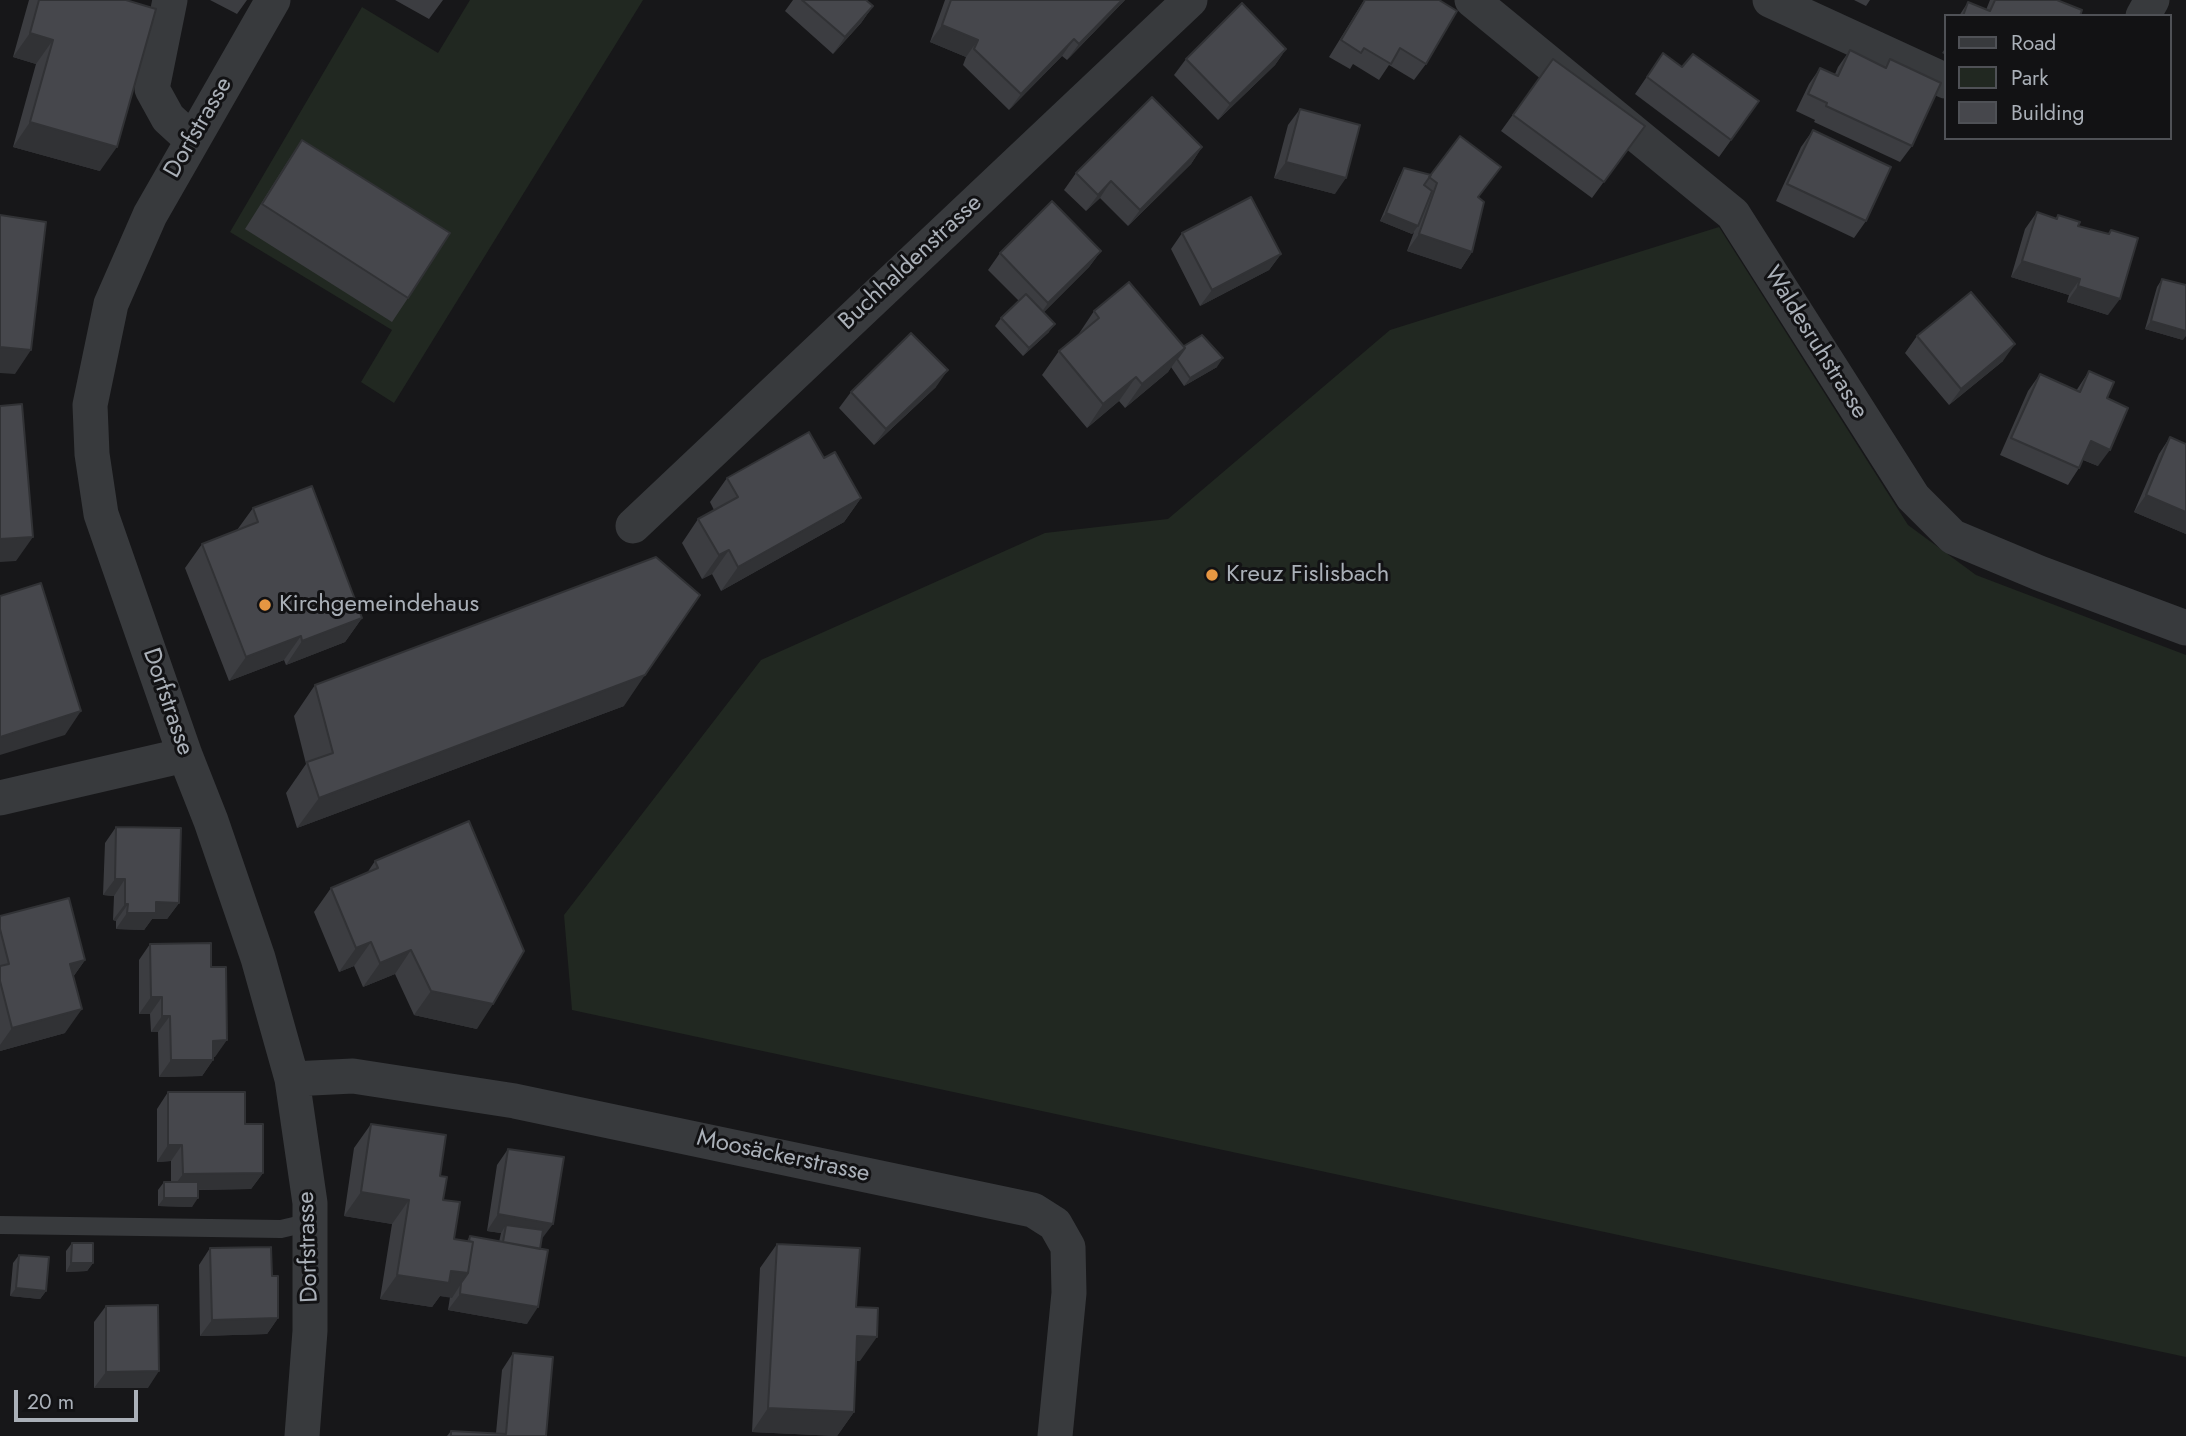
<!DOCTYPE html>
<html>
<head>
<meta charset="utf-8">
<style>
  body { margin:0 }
  #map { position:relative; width:2186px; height:1436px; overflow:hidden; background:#171719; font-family:Jost,sans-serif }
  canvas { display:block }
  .legend { position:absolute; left:1944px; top:14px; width:228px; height:126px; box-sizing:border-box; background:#121214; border:2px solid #4f5156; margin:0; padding:9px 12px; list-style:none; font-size:21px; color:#aab0b8 }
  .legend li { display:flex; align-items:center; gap:14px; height:35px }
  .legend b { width:35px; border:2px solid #4f5156 }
  .scale { position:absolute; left:14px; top:1390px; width:124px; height:32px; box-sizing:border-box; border:4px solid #aab0b8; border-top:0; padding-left:9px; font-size:21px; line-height:24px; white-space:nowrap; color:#aab0b8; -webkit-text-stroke:5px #121214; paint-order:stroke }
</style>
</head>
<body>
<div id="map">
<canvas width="2186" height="1436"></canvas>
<ul class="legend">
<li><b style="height:9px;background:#383a3d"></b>Road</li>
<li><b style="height:19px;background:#212821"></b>Park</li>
<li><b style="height:19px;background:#46474c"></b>Building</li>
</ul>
<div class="scale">20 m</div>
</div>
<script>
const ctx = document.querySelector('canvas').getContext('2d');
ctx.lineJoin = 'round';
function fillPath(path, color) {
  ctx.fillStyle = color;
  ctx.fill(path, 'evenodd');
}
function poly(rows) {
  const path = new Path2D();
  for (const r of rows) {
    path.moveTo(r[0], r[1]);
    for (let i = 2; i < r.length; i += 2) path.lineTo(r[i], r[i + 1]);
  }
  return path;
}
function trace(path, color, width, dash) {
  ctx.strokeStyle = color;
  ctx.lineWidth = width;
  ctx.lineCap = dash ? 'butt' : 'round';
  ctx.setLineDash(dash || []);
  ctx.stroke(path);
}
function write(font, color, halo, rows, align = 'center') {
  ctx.font = font + ' Jost,sans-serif';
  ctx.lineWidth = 6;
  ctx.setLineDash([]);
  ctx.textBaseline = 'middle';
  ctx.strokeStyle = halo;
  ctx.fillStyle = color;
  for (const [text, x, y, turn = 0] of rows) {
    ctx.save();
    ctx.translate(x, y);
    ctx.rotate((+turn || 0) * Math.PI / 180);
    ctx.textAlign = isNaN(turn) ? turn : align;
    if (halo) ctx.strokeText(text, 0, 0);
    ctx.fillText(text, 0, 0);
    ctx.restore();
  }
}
const green = poly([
  [470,0,643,0,394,403,361,382,392,330,230,232,362,7,438,53],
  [1719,227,1908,525,1976,575,2186,655,2186,1357,572,1010,564,915,761,660,1045,533,1168,519,1390,330]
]);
const lane = poly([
  [0,1225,281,1229,311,1222]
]);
const street = poly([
  [170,0,152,89,168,118,192,140],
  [273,0,150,215,111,304,90,405,92,454,101,514,185,755,211,821,258,958,292,1079,310,1203,310,1331,302,1436],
  [1472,0,1733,214,1913,497,1953,537,2039,573,2186,628],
  [1770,0,1946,81],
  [2143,16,2152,0],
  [633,526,1190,0],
  [0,798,185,755],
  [292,1079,353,1076,515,1101,1033,1210,1055,1224,1068,1247,1069,1293,1055,1436]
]);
const wall = poly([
  [29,0,126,0,100,171,13,147,36,64,13,57],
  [210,0,247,0,237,14],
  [395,0,443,0,429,19],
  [793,0,866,0,873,6,861,23,833,54,785,11],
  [945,0,1125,0,1067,60,1062,56,1009,110,963,65,966,57,930,42],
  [1364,0,1439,0,1426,64,1414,80,1389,65,1379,80,1353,64,1350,69,1329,57],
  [1854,0,1870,0,1866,6],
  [1990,0,2057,0,2080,16,1959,16,1968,2,1986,10],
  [1286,49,1275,65,1218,120,1174,75,1186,59],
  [1850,50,1884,67,1890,59,1912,146,1900,162,1814,122,1815,120,1796,111,1809,84,1820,68,1835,74,1838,67],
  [1663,53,1682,67,1759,101,1719,157,1635,94],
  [1553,59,1633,142,1592,198,1501,131],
  [1300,109,1335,194,1274,178,1288,125],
  [1813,130,1866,221,1854,238,1776,201,1801,147],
  [302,140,408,298,392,322,245,229,286,164],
  [1202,147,1191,164,1128,226,1100,198,1086,211,1064,190,1076,173],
  [1404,168,1431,175,1479,197,1472,252,1461,269,1407,251,1414,232,1412,234,1380,221,1399,177],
  [2037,212,2055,219,2058,215,2078,226,2108,315,2067,302,2069,295,2011,277,2025,229],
  [1182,233,1281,254,1269,270,1200,306,1171,249],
  [1101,251,1089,267,1044,312,1049,332,1023,356,995,326,1001,318,1019,301,988,270,1000,253],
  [2162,279,2183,340,2145,329,2157,287],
  [1094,311,1184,346,1217,367,1184,386,1171,367,1168,372,1125,408,1119,401,1087,428,1042,375,1059,351,1078,335],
  [1917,336,2003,361,1949,405,1905,353],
  [2089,371,2107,398,2098,466,2083,460,2079,468,2068,485,2000,455,2028,391,2040,374,2076,391],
  [936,387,874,445,839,408,851,392],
  [2170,437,2186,444,2186,534,2134,512,2159,454],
  [824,458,861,498,844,522,721,591,712,574,702,579,682,543,698,519,714,510,710,502,727,478],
  [253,508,362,618,345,642,286,665,284,660,229,681,185,568,202,544,237,530],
  [315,685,624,706,297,828,286,793,306,764,294,716],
  [116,827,179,903,167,919,152,919,144,930,116,929,116,921,113,920,114,896,103,895,105,843],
  [375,861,477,1029,414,1015,395,974,363,987,354,966,339,972,314,912,331,888,367,873],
  [0,916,85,960,73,977,65,1033,0,1051],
  [150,944,215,1057,213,1057,213,1060,202,1076,159,1077,158,1032,151,1032,150,1014,139,1014,139,960],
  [168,1092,245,1124,263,1173,251,1189,198,1190,192,1207,158,1206,158,1190,164,1182,171,1182,171,1161,157,1162,157,1109],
  [371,1124,440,1176,443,1200,454,1239,467,1241,470,1236,499,1242,501,1233,487,1231,497,1165,508,1149,542,1239,527,1324,448,1310,450,1297,440,1296,432,1307,380,1299,392,1224,344,1216,354,1148],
  [72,1243,93,1263,87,1271,66,1272,66,1251],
  [777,1244,860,1361,856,1361,854,1412,837,1436,752,1432,760,1268],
  [210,1248,272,1276,278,1318,267,1334,200,1336,199,1265],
  [19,1255,46,1291,40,1299,10,1296,13,1263],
  [106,1306,148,1388,94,1388,94,1322],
  [513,1353,546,1436,447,1436,451,1431,496,1433,502,1370]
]);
const shadedWall = poly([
  [1122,0,1125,0,1067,60,1079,44],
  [873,6,861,23,833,54,845,37],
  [942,25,978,40,966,57,930,42],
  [30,33,53,40,36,64,13,57],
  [1074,39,1062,56,1009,110,1021,94],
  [1946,47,1946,55,1942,53],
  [1286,49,1275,65,1218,120,1230,104],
  [30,122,117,147,100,171,13,147],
  [1202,147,1191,164,1128,226,1140,210],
  [1286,162,1346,178,1335,194,1274,178],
  [1111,181,1100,198,1086,211,1098,195],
  [1386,213,1418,226,1412,234,1380,221],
  [1419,234,1472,252,1461,269,1407,251],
  [1101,251,1089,267,1037,319,1048,303],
  [1281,254,1269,270,1200,306,1212,290],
  [2022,261,2080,279,2069,295,2011,277],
  [2078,286,2120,299,2108,315,2067,302],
  [2151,321,2186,331,2186,336,2183,340,2145,329],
  [1055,324,1049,332,1023,356,1029,348],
  [2015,344,2003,361,1949,405,1961,389],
  [0,347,31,350,15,374,0,373],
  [1185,348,1168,372,1125,408,1142,384],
  [1223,358,1217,367,1184,386,1190,378],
  [948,370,936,387,874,445,886,429],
  [1136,377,1119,401,1087,428,1103,404],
  [2091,441,2110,450,2098,466,2079,458],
  [2146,495,2186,512,2186,534,2134,512],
  [861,498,844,522,721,591,738,567],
  [33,537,16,561,0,562,0,539],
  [729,550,712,574,702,579,719,555],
  [362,618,345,642,286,665,302,641],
  [301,636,284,660,229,681,246,657],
  [645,675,624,706,297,828,319,798],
  [81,711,65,735,0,755,0,737],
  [115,879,125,879,114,896,103,895],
  [156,902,179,903,167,919,152,919,144,930,116,929,127,913],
  [125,904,128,904,116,921,113,920],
  [371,942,354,966,339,972,356,948],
  [411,950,395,974,363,987,380,963],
  [85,960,68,984,70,964],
  [431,991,493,1004,477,1029,414,1015],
  [151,997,162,997,150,1014,139,1014],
  [82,1009,65,1033,0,1051,0,1045,12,1028],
  [162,1016,170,1016,158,1032,151,1032],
  [227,1040,215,1057,201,1057,213,1041],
  [171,1060,213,1060,202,1076,159,1077],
  [168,1145,182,1145,171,1161,157,1162],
  [263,1173,251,1189,171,1190,183,1174],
  [361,1192,409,1200,392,1224,344,1216],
  [164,1198,198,1198,192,1207,158,1206],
  [498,1214,553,1224,541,1240,506,1225,501,1233,487,1231],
  [71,1263,93,1263,87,1271,66,1272],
  [451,1271,468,1273,452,1298,440,1296,432,1307,380,1299,397,1275],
  [16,1288,46,1291,40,1299,10,1296],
  [460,1294,538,1307,527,1324,448,1310],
  [278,1318,267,1334,200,1336,212,1320],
  [857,1336,877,1337,860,1361,841,1360],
  [159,1371,148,1388,94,1388,106,1372],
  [768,1408,854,1412,837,1436,752,1432]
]);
const building = poly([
  [39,0,126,0,156,9,117,147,30,122,53,40,30,33,39,0],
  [802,0,866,0,873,6,845,37,802,0],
  [951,0,1122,0,1079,44,1074,39,1021,94,974,49,978,40,942,25,951,0],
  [1365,0,1439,0,1457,11,1426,64,1400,48,1391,64,1364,48,1361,53,1341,40,1365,0],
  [1995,0,2057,0,2082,10,2080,16,1963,16,1968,2,1990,11,1995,0],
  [1242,3,1286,49,1230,104,1186,59,1242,3],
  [1850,50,1886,68,1890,59,1941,83,1912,146,1826,106,1827,103,1808,94,1820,68,1838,76,1850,50],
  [1663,53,1682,67,1693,54,1759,101,1731,140,1647,77,1663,53],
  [1553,59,1645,126,1604,182,1513,115,1553,59],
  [1152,97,1202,147,1140,210,1111,181,1098,195,1076,173,1152,97],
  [1300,109,1360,125,1346,178,1286,162,1300,109],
  [1813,130,1891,167,1866,221,1787,184,1813,130],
  [1460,136,1501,167,1478,197,1484,202,1472,252,1419,234,1437,183,1429,177,1460,136],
  [302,140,450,233,408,298,262,204,302,140],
  [1404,168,1431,175,1424,185,1432,191,1418,226,1386,213,1404,168],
  [1251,197,1281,254,1212,290,1182,233,1251,197],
  [1052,201,1101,251,1048,303,1000,253,1052,201],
  [2037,212,2057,219,2058,215,2080,222,2078,226,2109,234,2111,230,2138,238,2120,299,2078,286,2080,279,2022,261,2037,212],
  [0,215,46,222,31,350,0,347,0,215],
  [2162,279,2186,285,2186,331,2151,321,2162,279],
  [1129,282,1185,348,1142,384,1136,377,1103,404,1059,351,1099,318,1094,311,1129,282],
  [1971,292,2015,344,1961,389,1917,336,1971,292],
  [1026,294,1055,324,1029,348,1001,318,1026,294],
  [911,333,948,370,886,429,851,392,911,333],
  [1202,335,1223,358,1190,378,1177,359,1185,348,1184,346,1202,335],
  [2089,371,2114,382,2107,398,2128,408,2110,450,2091,441,2079,468,2011,438,2040,374,2080,392,2089,371],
  [22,404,33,537,0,539,0,406,22,404],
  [809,432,824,458,835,452,861,498,738,567,729,550,719,555,698,519,738,497,727,478,809,432],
  [2170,437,2186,444,2186,512,2146,495,2170,437],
  [312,486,362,618,302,641,301,636,246,657,202,544,258,522,253,508,312,486],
  [656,557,700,595,645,675,319,798,307,762,333,753,315,685,656,557],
  [41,583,81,711,0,737,0,596,41,583],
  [469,821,524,951,493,1004,431,991,411,950,380,963,371,942,356,948,331,888,378,868,375,861,469,821],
  [116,827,181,828,179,903,156,902,156,913,127,913,128,904,125,904,125,879,115,879,116,827],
  [69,898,85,960,70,964,82,1009,12,1028,0,981,0,966,9,964,0,929,0,916,69,898],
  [211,943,211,967,226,967,227,1040,213,1041,213,1060,171,1060,170,1016,162,1016,162,997,151,997,150,944,211,943],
  [168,1092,245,1092,245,1124,263,1124,263,1173,183,1174,182,1145,168,1145,168,1092],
  [371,1124,446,1135,440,1176,447,1177,443,1200,460,1202,454,1239,473,1242,468,1273,451,1271,449,1283,397,1275,409,1200,361,1192,371,1124],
  [508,1149,564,1157,553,1224,498,1214,508,1149],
  [164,1182,198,1182,198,1198,164,1198,164,1182],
  [506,1225,543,1230,540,1249,503,1242,506,1225],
  [470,1236,548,1250,538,1307,460,1294,461,1283,468,1273,473,1242,469,1241,470,1236],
  [72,1243,93,1243,93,1263,71,1263,72,1243],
  [777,1244,860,1248,856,1307,878,1308,877,1337,857,1336,854,1412,768,1408,777,1244],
  [271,1247,272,1276,278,1276,278,1318,212,1320,210,1248,271,1247],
  [19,1255,49,1257,46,1291,16,1288,19,1255],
  [158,1305,159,1371,106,1372,106,1306,158,1305],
  [513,1353,553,1357,546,1436,451,1436,451,1431,506,1434,513,1353]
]);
const markers = [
  [1212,575,7,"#e69642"],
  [265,605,7,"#e69642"]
];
const streetNames = [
  ["Dorfstrasse",199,128,-60],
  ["Buchhaldenstrasse",911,263,-43],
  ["Waldesruhstrasse",1815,343,58],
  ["Dorfstrasse",167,702,71],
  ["Moosäckerstrasse",783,1157,12],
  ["Dorfstrasse",309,1247,-92]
];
const poiNames = [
  ["Kreuz Fislisbach",1226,575],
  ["Kirchgemeindehaus",279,605]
];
fillPath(green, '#212821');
trace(lane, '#383a3d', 18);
trace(street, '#383a3d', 35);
fillPath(wall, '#3c3d41');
fillPath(shadedWall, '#313235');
fillPath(building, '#46474c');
trace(building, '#313235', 2);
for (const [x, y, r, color] of markers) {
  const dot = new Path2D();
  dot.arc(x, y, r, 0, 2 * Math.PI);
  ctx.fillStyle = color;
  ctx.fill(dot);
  trace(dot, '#121214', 2.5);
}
write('24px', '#aab0b8', '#121214', streetNames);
write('24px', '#aab0b8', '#121214', poiNames, 'left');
</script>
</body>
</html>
